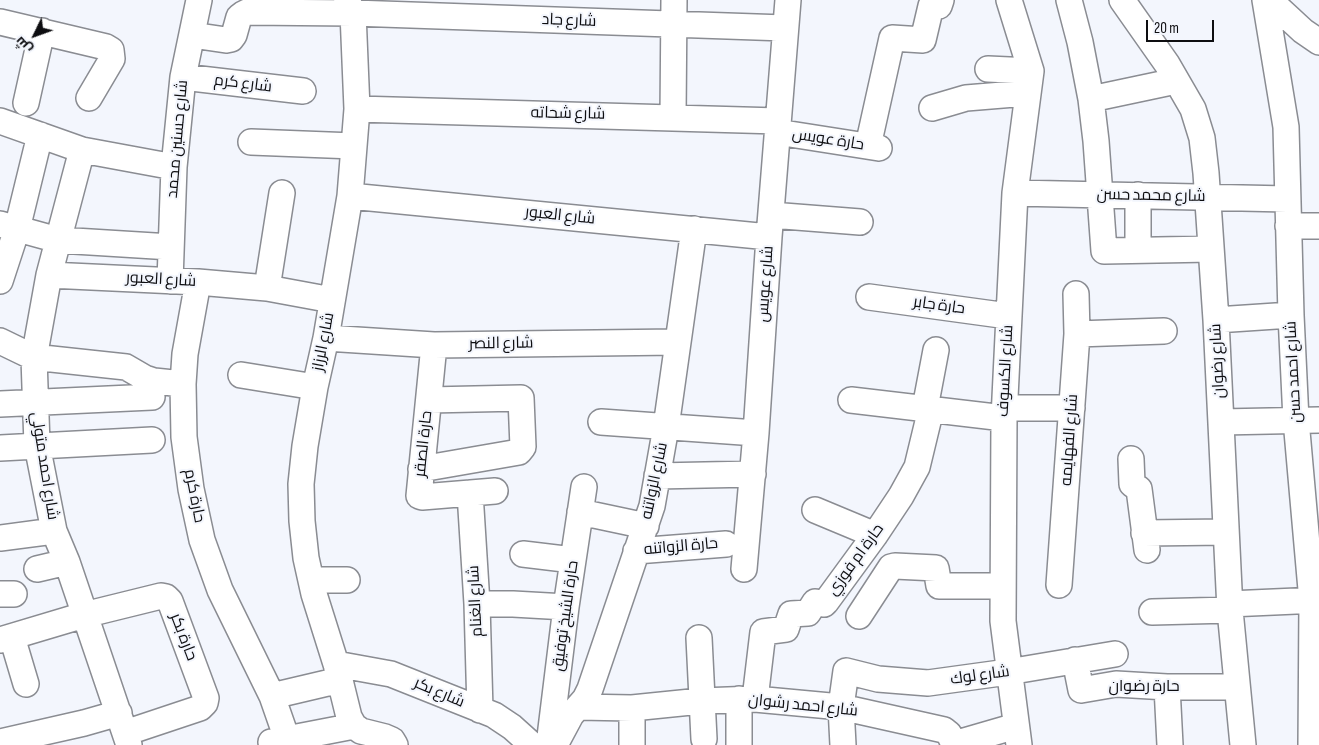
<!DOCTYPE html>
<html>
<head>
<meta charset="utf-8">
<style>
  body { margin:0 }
  #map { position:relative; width:1319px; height:745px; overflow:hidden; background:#f3f6fd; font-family:"Sofia Sans Condensed",Cairo,sans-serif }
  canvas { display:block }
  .north { position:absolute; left:10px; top:10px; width:50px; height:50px; -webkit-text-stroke:4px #f3f6fd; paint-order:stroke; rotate:228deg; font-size:14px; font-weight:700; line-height:20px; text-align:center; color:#0e0e11 }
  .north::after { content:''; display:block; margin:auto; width:18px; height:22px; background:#0e0e11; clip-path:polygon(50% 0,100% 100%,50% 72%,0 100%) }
  .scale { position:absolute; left:1146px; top:20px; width:68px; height:22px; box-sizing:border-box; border:2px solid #0e0e11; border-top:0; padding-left:6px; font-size:15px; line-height:18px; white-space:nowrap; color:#0e0e11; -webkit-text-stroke:4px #f3f6fd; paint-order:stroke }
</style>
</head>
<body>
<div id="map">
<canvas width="1319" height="745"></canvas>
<div class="north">ش</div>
<div class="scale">20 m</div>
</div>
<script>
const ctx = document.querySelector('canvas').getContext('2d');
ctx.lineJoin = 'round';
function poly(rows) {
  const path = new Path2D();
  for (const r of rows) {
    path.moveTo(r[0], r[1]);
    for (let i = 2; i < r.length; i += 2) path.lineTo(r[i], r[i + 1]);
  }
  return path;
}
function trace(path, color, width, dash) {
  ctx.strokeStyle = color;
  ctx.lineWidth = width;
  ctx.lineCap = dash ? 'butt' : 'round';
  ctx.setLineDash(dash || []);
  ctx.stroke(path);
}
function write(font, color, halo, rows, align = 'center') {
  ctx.font = font + ' "Sofia Sans Condensed",Cairo,sans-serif';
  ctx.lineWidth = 4;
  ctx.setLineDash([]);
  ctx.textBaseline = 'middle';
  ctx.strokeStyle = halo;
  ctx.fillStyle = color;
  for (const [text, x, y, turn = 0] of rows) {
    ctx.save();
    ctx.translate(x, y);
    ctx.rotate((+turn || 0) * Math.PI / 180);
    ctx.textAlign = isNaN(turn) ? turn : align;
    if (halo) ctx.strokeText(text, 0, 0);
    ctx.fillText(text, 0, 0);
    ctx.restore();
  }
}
const street = poly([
  [347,0,353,13,357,109,350,196,326,338,315,387,305,446,301,484,302,521,306,558,314,594,336,664,349,717,354,726,361,731,385,737,392,740,395,745],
  [1009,0,1031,71,1015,193,1004,418,1003,621,1019,745],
  [1069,0,1080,42,1091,99,1096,141,1104,251,1211,249],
  [1122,0,1167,64,1193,109,1202,138,1206,173,1216,320,1230,610,1243,745],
  [1265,0,1286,127,1291,315,1296,420,1312,601,1311,745],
  [1266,0,1276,6,1303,31,1319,42],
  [0,22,106,47,111,50,112,59,89,98],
  [192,35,226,40,231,39,234,35,239,17,243,14,247,12,353,13,785,28],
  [988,69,1031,71],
  [183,77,303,91],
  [1091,99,1176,81],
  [26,103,42,31],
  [932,108,966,98,1027,93],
  [357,109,778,121],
  [673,117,674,0],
  [0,121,82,150,174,167],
  [777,132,879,148],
  [251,142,354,146],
  [868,146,892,38,923,40,931,6,939,6,941,0],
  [82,150,49,275,34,358,37,445,54,531,67,562,129,745],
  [1015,193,1287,199],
  [1138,195,1138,250],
  [350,196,769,237],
  [771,215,860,222],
  [0,224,58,240,171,247],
  [1288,226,1319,226],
  [49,275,198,282,267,288,332,300],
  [0,281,17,229,40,135],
  [170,281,174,167,183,77,199,0],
  [198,282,185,354,183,384,184,437,191,489,202,540,220,590,272,696,287,739],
  [267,288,282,193],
  [869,297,1008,316],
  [1216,320,1291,315],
  [1077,334,1164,331],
  [326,338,434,345,677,342],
  [0,341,33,357,126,367,145,378,154,381,183,384],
  [434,345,419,496,422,497,495,491],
  [241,375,315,387],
  [851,400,1004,418],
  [0,404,152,397],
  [925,408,936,350],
  [1004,408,1072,408],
  [601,422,756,433],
  [1221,422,1319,420],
  [0,448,152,440],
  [1131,459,1132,484,1139,489,1147,550],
  [421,469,519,452,523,447,521,398,429,400],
  [657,476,753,474],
  [470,493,477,604,480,710],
  [815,510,875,535],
  [580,512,646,526],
  [1144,533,1226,532],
  [0,538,54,531],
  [636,551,726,544],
  [523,554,573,560],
  [37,569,67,562],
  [744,569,756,433,769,237,788,0],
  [311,580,347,580],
  [1059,585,1077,334,1076,294],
  [0,594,14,594],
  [477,604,513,604,566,607],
  [1229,604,1319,600],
  [1152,612,1230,610],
  [859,616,891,567,895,566,936,568,939,586,1003,586],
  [12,637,26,684],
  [699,638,704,739],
  [0,640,84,615,161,596,166,597,170,601,206,698,205,703,200,708,125,733],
  [1075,660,1081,690,1116,684,1167,687,1237,687],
  [336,664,391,674,494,715,512,727,532,745],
  [1167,687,1170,745],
  [272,696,340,680],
  [755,699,763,632,786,629,791,614,808,613,815,602,824,604,826,602,875,535,901,496,917,467,931,409],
  [578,707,632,708,701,701,755,699,841,707,944,730,949,734,954,744,1016,726],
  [0,742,84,723,119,713],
  [271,742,354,726],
  [549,745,566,607,584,487],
  [555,745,571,715,585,699,590,689,652,506,666,427,694,229],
  [632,745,632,708],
  [739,745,739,699],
  [843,745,841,707,846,671,878,679,928,683,1008,672,1115,654]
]);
const streetNames = [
  ["شارع جاد",569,21,2],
  ["شارع كرم",243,84,7],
  ["شارع شحاته",568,114,1],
  ["شارع حسنين محمد",178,139,-85],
  ["حارة عويس",828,140,9],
  ["شارع محمد حسن",1151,196,1],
  ["شارع العبور",560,216,6],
  ["شارع العبور",161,280,3],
  ["شارع عويس",766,284,-86],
  ["حارة جابر",939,306,8],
  ["شارع الرزاز",324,342,-79],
  ["شارع النصر",501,344,-1],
  ["شارع رضوان",1218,361,-93],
  ["شارع الكسوف",1006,371,-87],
  ["شارع احمد حسن",1294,372,-93],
  ["شارع الفهايمه",1070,440,-86],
  ["حارة الصقر",424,444,-84],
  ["شارع احمد متولي",44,466,81],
  ["شارع الزواتنه",655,481,-78],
  ["حارة كرم",194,496,79],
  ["حارة الزواتنه",681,547,-5],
  ["حارة ام فوزي",856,560,-54],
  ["شارع الغنام",476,601,-93],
  ["حارة الشيخ توفيق",566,616,-82],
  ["حارة بكر",183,637,69],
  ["شارع لوك",980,676,-8],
  ["حارة رضوان",1144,687],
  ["شارع بكر",439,693,23],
  ["شارع احمد رشوان",803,706,6]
];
trace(street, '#8a8c92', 28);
trace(street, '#fff', 25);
write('16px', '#0e0e11', '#f3f6fd', streetNames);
</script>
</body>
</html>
